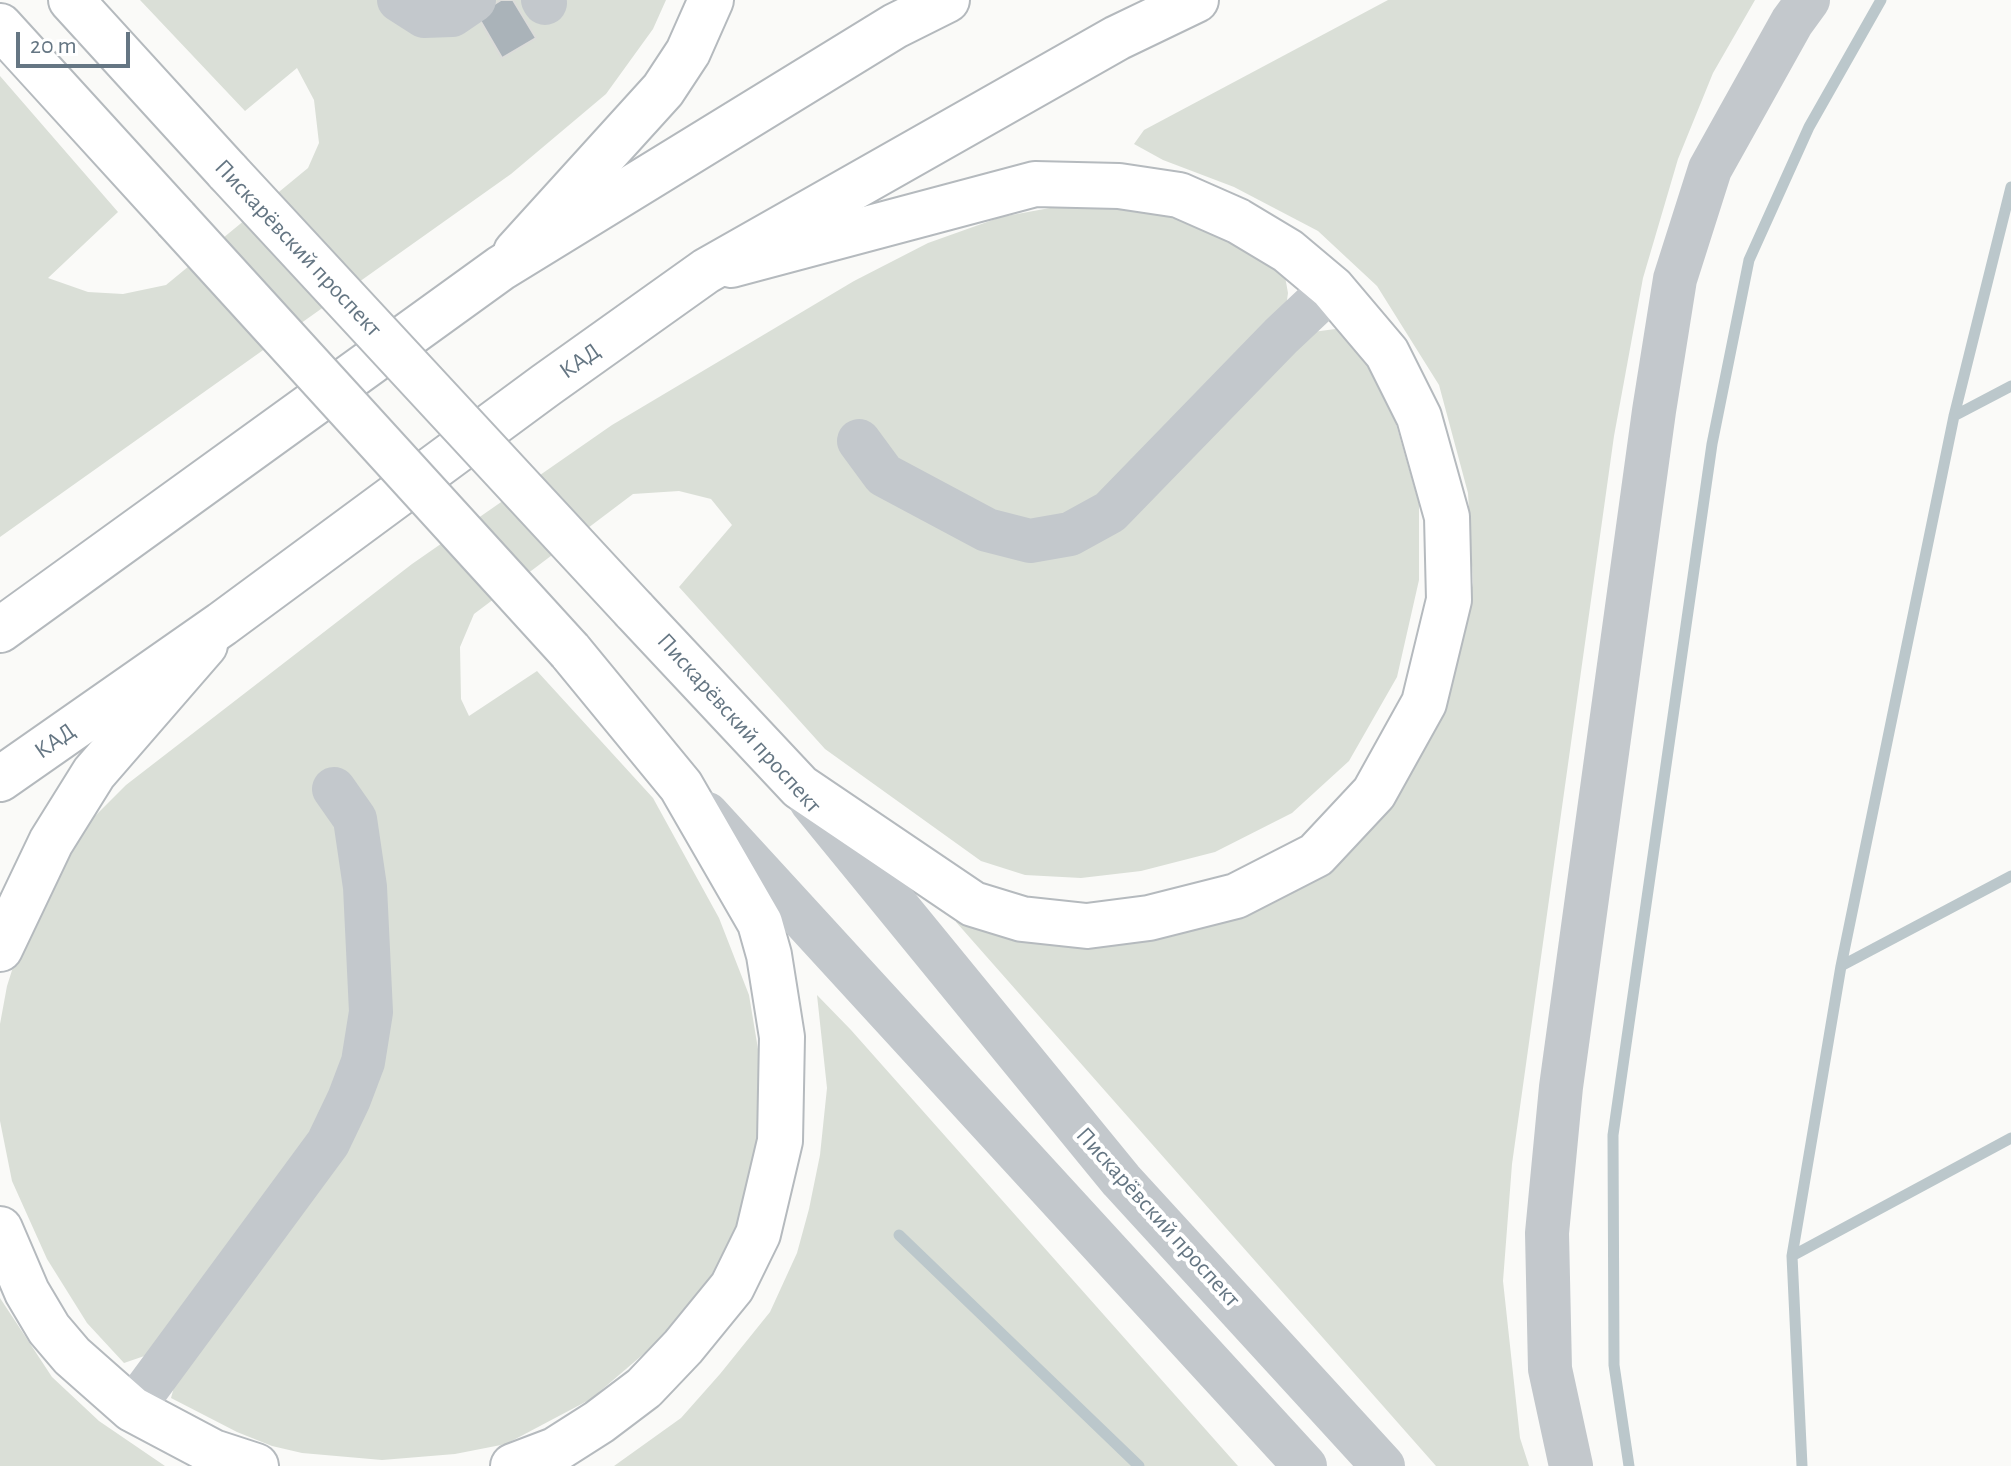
<!DOCTYPE html>
<html>
<head>
<meta charset="utf-8">
<style>
  body { margin:0 }
  #map { position:relative; width:2011px; height:1466px; overflow:hidden; background:#fafaf8; font-family:"Alegreya Sans",sans-serif }
  canvas { display:block }
  .scale { position:absolute; left:16px; top:32px; width:114px; height:36px; box-sizing:border-box; border:4px solid #657683; border-top:0; padding-left:10px; font-size:24px; line-height:28px; white-space:nowrap; color:#657683; -webkit-text-stroke:6px #fff; paint-order:stroke }
</style>
</head>
<body>
<div id="map">
<canvas width="2011" height="1466"></canvas>
<div class="scale">20 m</div>
</div>
<script>
const ctx = document.querySelector('canvas').getContext('2d');
ctx.lineJoin = 'round';
function fillPath(path, color) {
  ctx.fillStyle = color;
  ctx.fill(path, 'evenodd');
}
function poly(rows) {
  const path = new Path2D();
  for (const r of rows) {
    path.moveTo(r[0], r[1]);
    for (let i = 2; i < r.length; i += 2) path.lineTo(r[i], r[i + 1]);
  }
  return path;
}
function trace(path, color, width, dash) {
  ctx.strokeStyle = color;
  ctx.lineWidth = width;
  ctx.lineCap = dash ? 'butt' : 'round';
  ctx.setLineDash(dash || []);
  ctx.stroke(path);
}
function write(font, color, halo, rows, align = 'center') {
  ctx.font = font + ' "Alegreya Sans",sans-serif';
  ctx.lineWidth = 8;
  ctx.setLineDash([]);
  ctx.textBaseline = 'middle';
  ctx.strokeStyle = halo;
  ctx.fillStyle = color;
  for (const [text, x, y, turn = 0] of rows) {
    ctx.save();
    ctx.translate(x, y);
    ctx.rotate((+turn || 0) * Math.PI / 180);
    ctx.textAlign = isNaN(turn) ? turn : align;
    if (halo) ctx.strokeText(text, 0, 0);
    ctx.fillText(text, 0, 0);
    ctx.restore();
  }
}
const green = poly([
  [140,0,666,0,653,29,606,94,511,174,0,537,0,76,118,212,48,278,88,292,123,294,166,285,308,168,319,143,314,100,297,68,245,111],
  [1388,0,1755,0,1713,73,1678,159,1643,278,1614,436,1512,1164,1503,1281,1520,1438,1529,1466,1436,1466,956,922,961,910,1251,902,1446,702,1473,583,1468,493,1439,385,1377,286,1318,231,1234,187,1163,160,1134,144,1144,130],
  [1082,202,1143,209,1214,230,1284,271,1288,293,1282,336,1343,328,1368,362,1392,410,1419,504,1419,580,1397,677,1349,761,1292,813,1215,852,1141,871,1081,878,1025,875,981,861,825,749,679,587,732,525,711,499,679,491,633,494,474,614,460,647,461,699,469,716,537,671,653,798,719,918,749,995,763,1079,762,1141,740,1228,714,1275,668,1333,591,1399,506,1444,455,1454,382,1460,302,1453,272,1446,237,1432,171,1398,180,1365,159,1351,124,1363,87,1323,47,1259,12,1181,0,1121,0,1024,7,986,21,942,72,839,126,785,412,564,612,425,854,281,928,243,1001,217],
  [817,995,851,1030,1238,1466,614,1466,681,1418,720,1374,770,1312,797,1253,809,1209,820,1155,827,1088],
  [0,1298,52,1377,99,1421,165,1466,0,1466]
]);
const stream = poly([
  [1954,416,2011,386],
  [1841,966,2011,876],
  [899,1235,1139,1466],
  [1792,1256,2011,1138],
  [1629,1466,1614,1365,1613,1135,1712,444,1749,260,1809,127,1881,0],
  [1802,1466,1792,1256,1841,966,1954,416,2011,187]
]);
const building = poly([
  [501,0,513,0,536,38,502,58,477,15,501,0]
]);
const minor = poly([
  [399,0,424,16,452,15,474,0],
  [543,0,545,3],
  [859,441,884,475,987,530,1030,541,1070,534,1110,512,1281,336,1332,288],
  [811,801,1121,1180,1383,1466],
  [707,814,1305,1466],
  [132,1409,328,1143,349,1099,363,1062,371,1012,365,887,355,819,334,789],
  [1571,1466,1550,1369,1547,1233,1561,1087,1654,411,1675,279,1710,169,1792,22,1808,0]
]);
const major = poly([
  [71,0,228,172],
  [0,26,176,219],
  [516,252,663,90,688,52,711,0],
  [634,610,800,787,973,904,1022,919,1087,926,1149,918,1236,896,1316,855,1374,793,1424,703,1449,600,1447,517,1419,417,1387,353,1332,288,1288,251,1238,221,1179,195,1119,186,1035,184,731,265],
  [0,949,51,842,94,773,205,645],
  [0,1229,27,1292,49,1329,72,1356,132,1409,213,1452,256,1466],
  [513,1466,555,1450,599,1422,644,1388,683,1347,732,1287,758,1234,780,1141,782,1037,769,955,760,923,681,786,570,651]
]);
const highway = poly([
  [0,630,501,268,895,26,947,0],
  [0,779,222,624,546,385,706,271,1117,38,1196,0]
]);
const majorBridge = poly([
  [228,172,634,610],
  [176,219,570,651]
]);
const streetNames = [
  ["Пискарёвский проспект",298,248,47],
  ["КАД",580,361,-35],
  ["Пискарёвский проспект",739,723,48],
  ["КАД",55,741,-35],
  ["Пискарёвский проспект",1158,1217,48]
];
fillPath(green, '#dadfd7');
trace(stream, '#bbc7cb', 11);
fillPath(building, '#aab3b9');
trace(building, '#dcdcda', 2);
trace(major, '#b5babe', 48);
trace(highway, '#b4b9bd', 48);
trace(minor, '#c3c8cc', 44);
trace(major, '#fff', 44);
trace(highway, '#fff', 44);
trace(majorBridge, '#b5babe', 48, []);
trace(majorBridge, '#fff', 44);
write('24px', '#657683', '#fff', streetNames);
</script>
</body>
</html>
